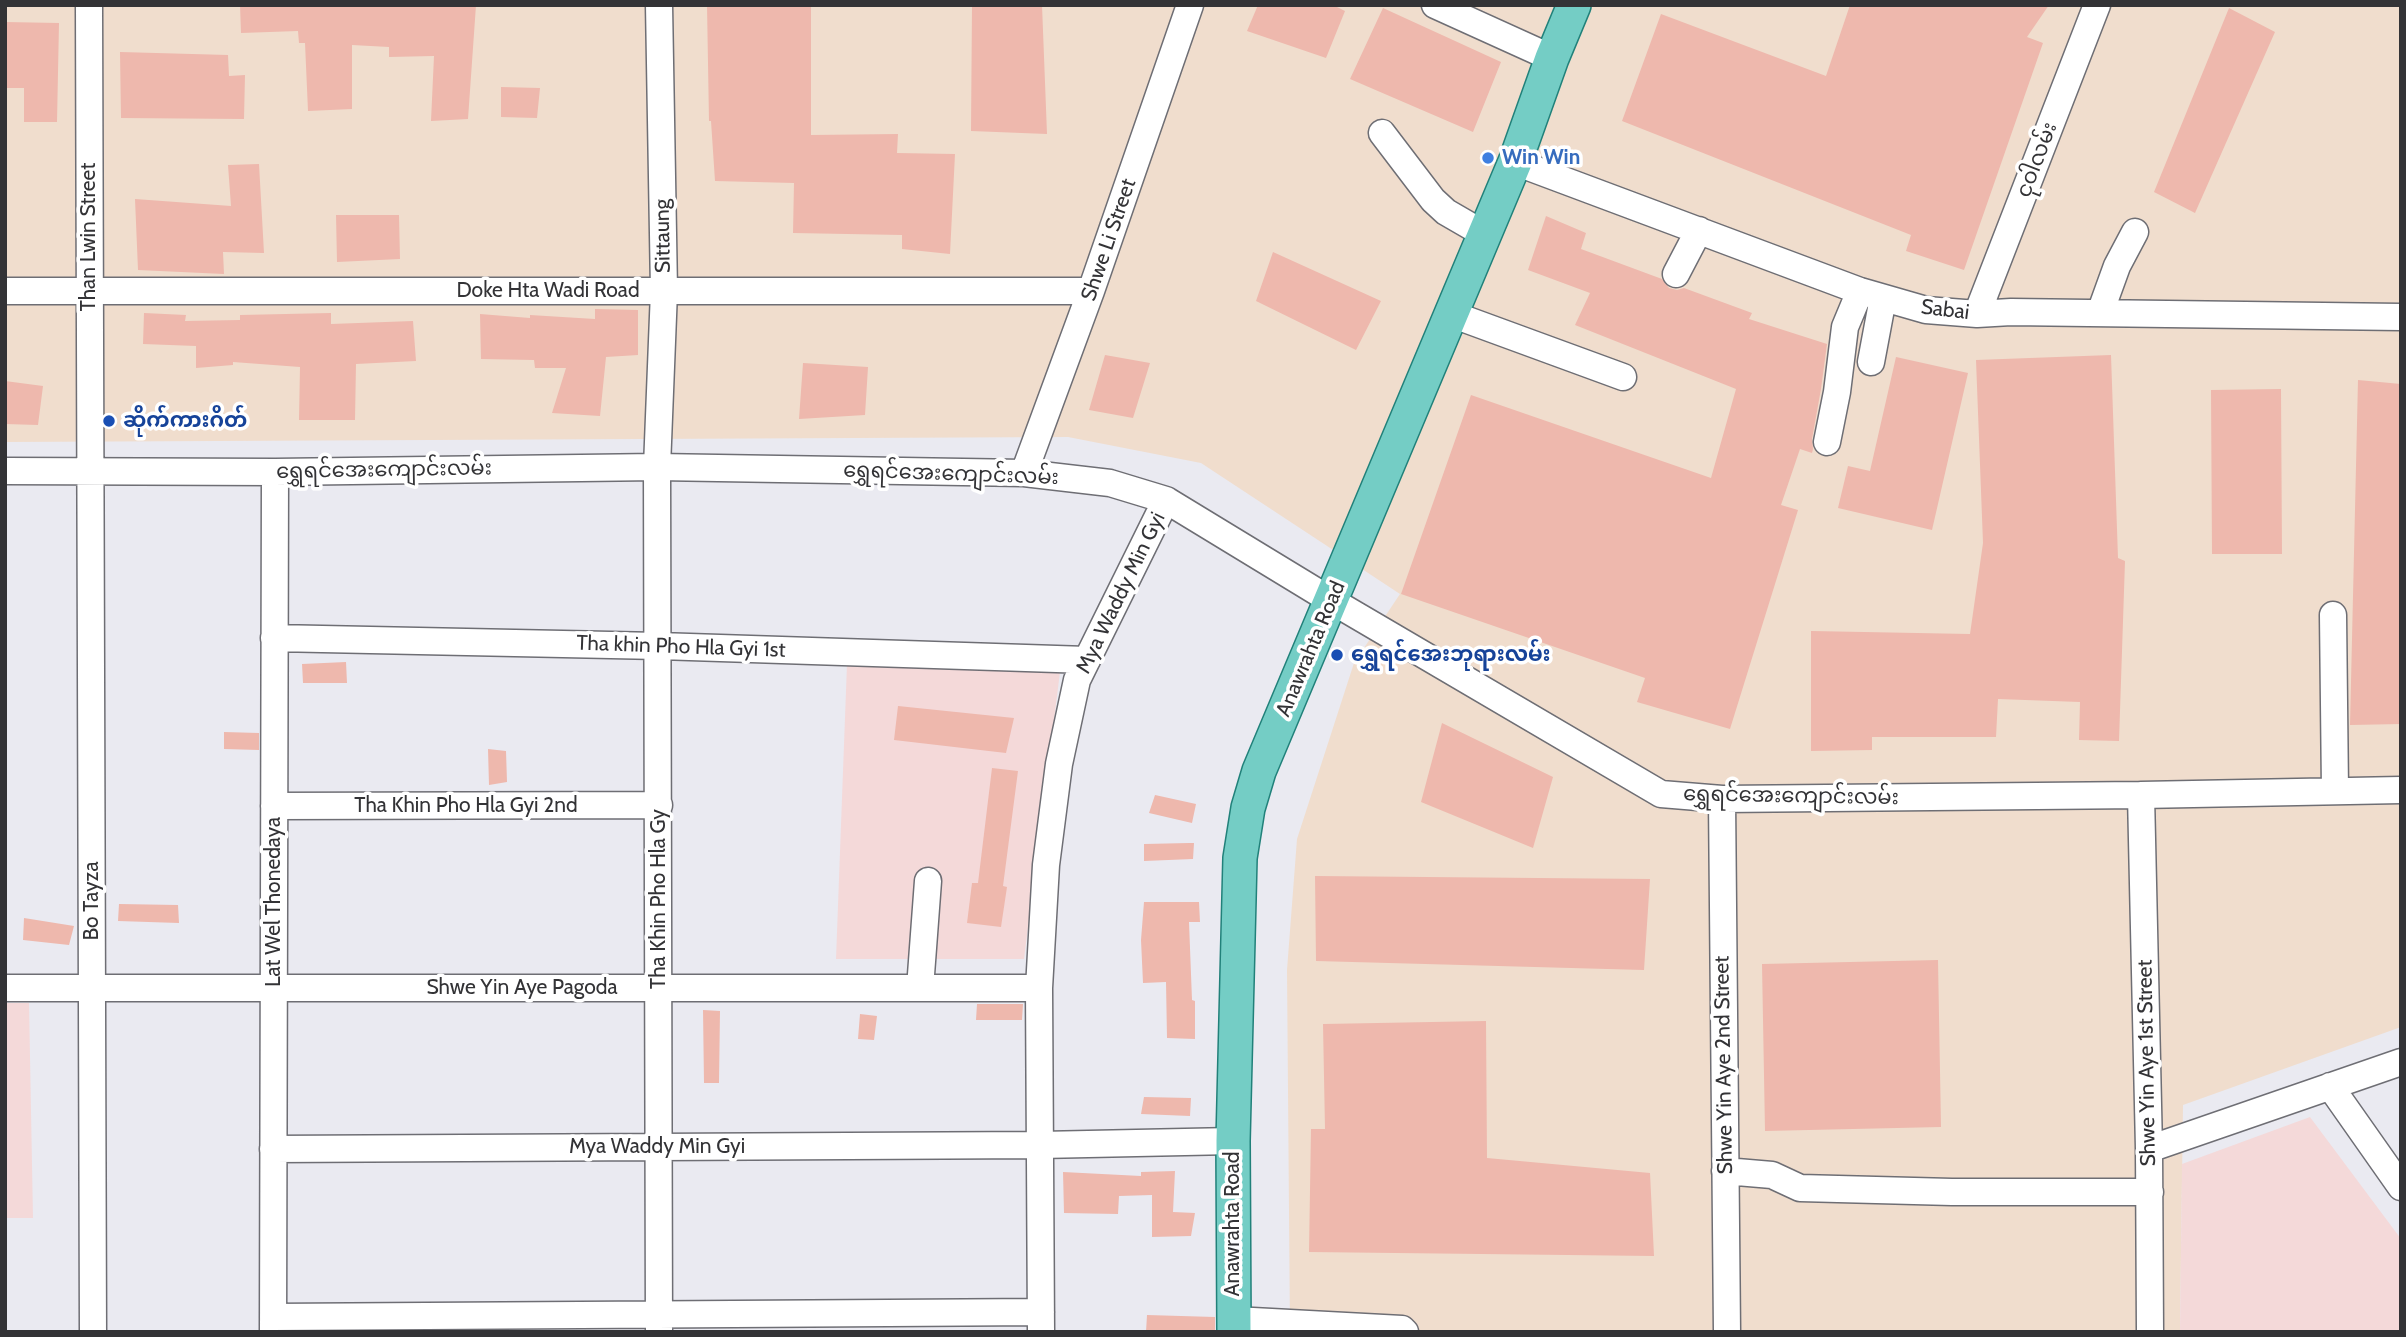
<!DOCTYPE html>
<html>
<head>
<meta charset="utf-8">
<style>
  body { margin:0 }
  #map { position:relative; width:2406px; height:1337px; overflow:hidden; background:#eaeaf1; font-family:Cabin,sans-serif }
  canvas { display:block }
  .frame { position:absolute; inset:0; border:7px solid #333336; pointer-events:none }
</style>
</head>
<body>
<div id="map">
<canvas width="2406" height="1337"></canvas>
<div class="frame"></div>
</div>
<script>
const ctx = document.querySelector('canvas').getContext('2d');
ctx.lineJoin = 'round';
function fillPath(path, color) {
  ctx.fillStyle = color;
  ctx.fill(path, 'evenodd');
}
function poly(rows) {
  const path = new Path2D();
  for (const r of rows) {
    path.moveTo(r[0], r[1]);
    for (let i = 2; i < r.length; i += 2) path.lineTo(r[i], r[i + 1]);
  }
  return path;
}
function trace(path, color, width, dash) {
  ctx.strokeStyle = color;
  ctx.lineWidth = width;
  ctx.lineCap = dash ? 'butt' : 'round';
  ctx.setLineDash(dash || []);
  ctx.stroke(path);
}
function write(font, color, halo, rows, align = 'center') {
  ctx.font = font + ' Cabin,"Noto Sans Myanmar",sans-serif';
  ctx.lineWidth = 7;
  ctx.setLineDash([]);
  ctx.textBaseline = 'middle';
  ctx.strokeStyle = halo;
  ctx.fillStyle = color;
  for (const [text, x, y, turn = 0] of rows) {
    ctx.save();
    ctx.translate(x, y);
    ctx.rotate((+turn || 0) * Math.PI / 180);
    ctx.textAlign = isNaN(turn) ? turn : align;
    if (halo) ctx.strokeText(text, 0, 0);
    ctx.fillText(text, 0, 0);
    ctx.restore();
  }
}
const industrial = poly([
  [5,5,2401,5,2401,1027,2183,1105,2180,1332,1290,1332,1287,970,1297,839,1354,663,1400,594,1201,463,1068,437,5,442]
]);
const education = poly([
  [847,664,1060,672,1024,959,836,959],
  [5,1003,29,1003,33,1218,5,1218],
  [2310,1117,2401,1239,2401,1332,2180,1332,2182,1164]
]);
const building = poly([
  [240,5,476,5,468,119,431,121,434,56,389,57,389,47,352,45,352,109,308,111,305,43,299,43,298,31,241,33],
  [707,5,811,5,811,135,898,134,897,153,955,154,950,254,902,249,902,235,793,233,794,183,715,181,711,121,709,121],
  [972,5,1042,5,1047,134,971,131],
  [1258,5,1333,5,1345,11,1326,58,1247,31],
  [1850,5,2049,5,2027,37,2043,43,1964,270,1906,251,1911,235,1622,121,1661,14,1826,76],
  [1383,8,1501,62,1473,132,1350,79],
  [2229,8,2275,32,2195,213,2154,192],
  [5,22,59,23,57,122,24,122,24,88,5,88],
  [120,52,228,55,229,76,245,75,244,119,121,118],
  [501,87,540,88,537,118,501,117],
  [259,164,264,253,223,252,224,274,138,270,135,199,231,206,228,165],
  [336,215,399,215,400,259,337,262],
  [1546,216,1586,233,1581,249,1662,279,1669,288,1677,290,1684,288,1752,313,1749,319,1827,344,1821,389,1812,439,1813,449,1812,453,1800,449,1781,505,1798,510,1730,729,1637,702,1645,678,1401,594,1471,395,1711,478,1736,389,1575,325,1590,293,1528,270],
  [1273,252,1381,301,1356,350,1256,301],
  [595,309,638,310,638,355,606,357,600,416,552,413,566,368,535,368,534,360,481,359,480,314,530,318,530,315,595,319],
  [144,313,186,315,185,321,240,320,240,315,331,313,331,324,413,321,416,361,356,364,355,420,299,420,300,367,233,362,233,365,196,368,196,346,143,344],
  [1105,355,1150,363,1133,418,1089,410],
  [2111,355,2118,558,2125,561,2119,741,2079,740,2080,702,1998,699,1996,737,1872,737,1872,750,1811,751,1811,631,1970,634,1983,543,1976,360],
  [1896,357,1968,373,1932,530,1838,508,1848,466,1870,471],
  [803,363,868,367,865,415,799,419],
  [2358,380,2401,384,2401,724,2350,725],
  [5,381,43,386,38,425,5,424],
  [2281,389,2282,554,2212,554,2211,390],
  [346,662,347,683,303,683,302,664],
  [898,706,1014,718,1006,753,894,740],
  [1442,723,1553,777,1533,848,1421,802],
  [224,732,259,733,259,750,224,749],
  [488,749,506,751,507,782,489,785],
  [992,768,1018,771,1003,886,1007,887,1001,927,967,923,972,883,978,883],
  [1155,795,1196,804,1192,823,1149,813],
  [1189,843,1194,843,1193,859,1144,861,1144,844],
  [1315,876,1650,879,1644,970,1316,961],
  [1144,902,1199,902,1200,922,1189,922,1192,1000,1195,1001,1195,1039,1167,1038,1166,982,1143,983,1141,940],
  [119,904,178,905,179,923,118,921],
  [24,918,74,926,69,945,23,940],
  [1938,960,1941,1127,1765,1131,1762,964],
  [977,1004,1023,1004,1022,1020,976,1020],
  [703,1010,720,1011,719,1083,704,1083],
  [860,1014,877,1016,874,1040,858,1039],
  [1486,1021,1487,1158,1650,1173,1654,1256,1309,1252,1311,1129,1325,1129,1323,1024],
  [1144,1097,1191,1098,1190,1116,1141,1114],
  [1175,1171,1173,1212,1195,1213,1191,1236,1152,1237,1152,1195,1119,1196,1118,1214,1064,1213,1063,1172,1141,1176,1141,1172],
  [1147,1315,1215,1317,1215,1332,1146,1332]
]);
const minor = poly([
  [89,5,93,1332],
  [659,5,664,291,657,467,659,1332],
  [1435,5,1552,58],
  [1382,133,1433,200,1446,212,1484,234],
  [1515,162,1860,291,1926,310,1977,314,2011,312,2401,317],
  [1676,274,1699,230],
  [5,291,1091,291],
  [2100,313,2117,266,2135,232],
  [1451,314,1623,377],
  [1977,314,2097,5],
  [1871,362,1883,298],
  [1827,442,1837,392,1845,327,1860,291],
  [5,471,275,472,657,467,1024,473,1110,483,1166,500,1332,601,1661,794,1722,799,2141,795,2401,790],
  [1024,473,1091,291,1190,5],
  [2333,615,2335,791],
  [274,638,659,646,1087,660],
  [2141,795,2149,1149,2150,1332],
  [1722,799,1727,1332],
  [274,806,659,805],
  [5,988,1039,988],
  [920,988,928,881],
  [2330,1086,2401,1187],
  [273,1149,1040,1145,1233,1141],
  [2149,1149,2401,1062],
  [1725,1171,1772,1175,1800,1188,1952,1192,2150,1192],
  [273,1317,1041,1312],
  [1234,1320,1402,1329,1405,1332],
  [273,1332,275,472],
  [1041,1332,1039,988,1046,865,1059,764,1077,680,1166,500]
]);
const major = poly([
  [1234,1332,1233,1141,1240,858,1248,808,1259,771,1515,162,1552,58,1574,5]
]);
const markers = [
  [1488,158,7,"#3f7fe0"],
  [109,421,7,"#1a4fb4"],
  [1337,655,7,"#1a4fb4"]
];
const shopNames = [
  ["Win Win",1502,158]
];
const streetNames = [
  ["ငုဝါလမ်း",2037,160,-69],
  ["Sittaung",663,236,-91],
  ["Than Lwin Street",89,237,-90],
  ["Shwe Li Street",1109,240,-71],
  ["Doke Hta Wadi Road",548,291],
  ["Sabai",1945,310,7],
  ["ရွှေရင်အေးကျောင်းလမ်း",384,470,-1],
  ["ရွှေရင်အေးကျောင်းလမ်း",951,474,2],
  ["Mya Waddy Min Gyi",1121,593,-64],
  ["Tha khin Pho Hla Gyi 1st",681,647,2],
  ["Anawrahta Road",1311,649,-67],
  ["ရွှေရင်အေးကျောင်းလမ်း",1791,796,1],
  ["Tha Khin Pho Hla Gyi 2nd",466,806],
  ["Tha Khin Pho Hla Gy",659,899,-90],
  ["Bo Tayza",92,901,-90],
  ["Lat Wel Thonedaya",274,902,-90],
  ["Shwe Yin Aye Pagoda",522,988],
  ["Shwe Yin Aye 1st Street",2147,1063,-91],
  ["Shwe Yin Aye 2nd Street",1724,1065,-91],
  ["Mya Waddy Min Gyi",657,1147],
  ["Anawrahta Road",1233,1224,-90]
];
const transitNames = [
  ["ဆိုက်ကားဂိတ်",123,421],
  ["ရွှေရင်အေးဘုရားလမ်း",1351,655]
];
fillPath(industrial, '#f0ddcd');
fillPath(education, '#f4d9d9');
fillPath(building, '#eeb8ad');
trace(minor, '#6e6e74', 29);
trace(major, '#21817a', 36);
trace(minor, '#fff', 26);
trace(major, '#74cdc5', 33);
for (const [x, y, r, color] of markers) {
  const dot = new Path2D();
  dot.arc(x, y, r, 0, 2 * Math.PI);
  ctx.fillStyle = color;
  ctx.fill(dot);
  trace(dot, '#fff', 2.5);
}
write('bold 21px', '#366cbe', '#fff', shopNames, 'left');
write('21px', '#333336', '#fff', streetNames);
write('bold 21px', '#164399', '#fff', transitNames, 'left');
</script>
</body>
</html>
